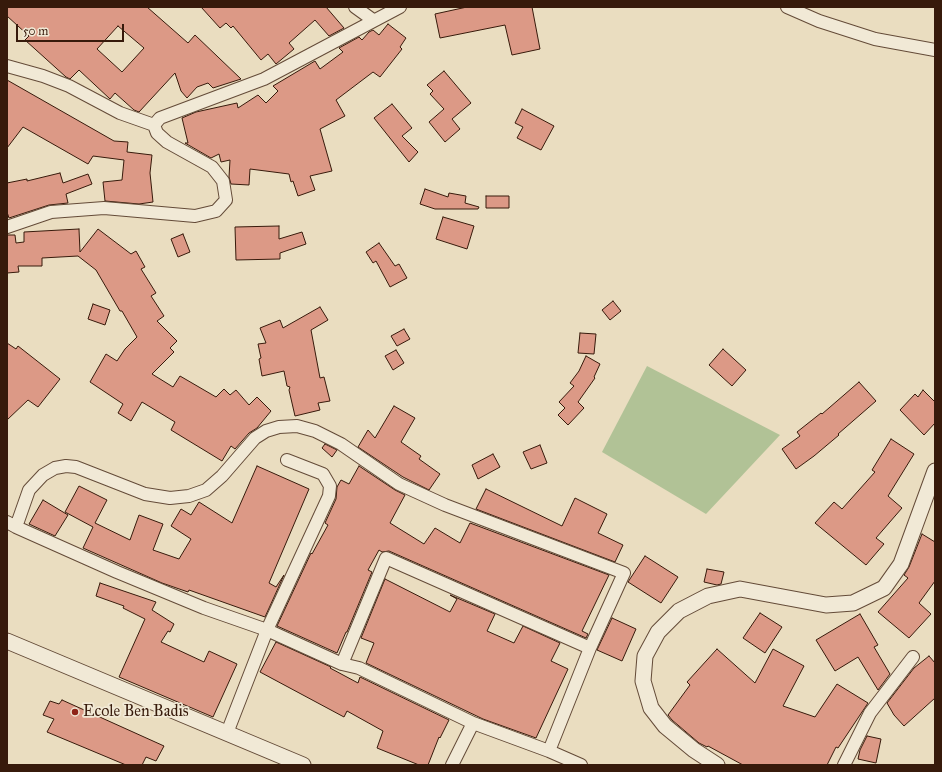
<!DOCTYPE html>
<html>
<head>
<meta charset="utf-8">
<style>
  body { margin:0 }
  #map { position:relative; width:942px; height:772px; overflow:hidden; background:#eaddc0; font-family:"IM FELL Great Primer",serif }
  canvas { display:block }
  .frame { position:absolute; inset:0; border:8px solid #371a0b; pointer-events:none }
  .scale { position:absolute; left:16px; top:24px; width:108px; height:18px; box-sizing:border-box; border:2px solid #371a0b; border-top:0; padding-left:5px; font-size:12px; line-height:14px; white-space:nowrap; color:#371a0b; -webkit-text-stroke:3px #f1e9d6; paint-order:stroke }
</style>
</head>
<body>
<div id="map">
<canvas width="942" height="772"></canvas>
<div class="frame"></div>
<div class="scale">50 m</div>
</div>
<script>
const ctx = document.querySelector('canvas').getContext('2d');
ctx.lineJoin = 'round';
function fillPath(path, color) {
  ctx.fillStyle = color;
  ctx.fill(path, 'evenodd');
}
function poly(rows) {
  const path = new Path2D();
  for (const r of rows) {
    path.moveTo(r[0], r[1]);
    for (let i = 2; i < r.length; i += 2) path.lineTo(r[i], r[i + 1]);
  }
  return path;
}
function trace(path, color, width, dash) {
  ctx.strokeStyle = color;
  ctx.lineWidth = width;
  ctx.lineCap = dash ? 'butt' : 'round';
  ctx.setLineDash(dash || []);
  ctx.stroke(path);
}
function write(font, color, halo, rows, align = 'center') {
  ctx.font = font + ' "IM FELL Great Primer",serif';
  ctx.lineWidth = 3.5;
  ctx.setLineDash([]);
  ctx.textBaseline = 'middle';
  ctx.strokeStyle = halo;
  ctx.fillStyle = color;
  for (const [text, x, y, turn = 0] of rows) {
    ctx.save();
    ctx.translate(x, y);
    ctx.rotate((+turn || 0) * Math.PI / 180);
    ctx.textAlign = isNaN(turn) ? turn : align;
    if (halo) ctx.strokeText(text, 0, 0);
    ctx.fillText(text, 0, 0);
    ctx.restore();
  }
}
const green = poly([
  [647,366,780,435,706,514,602,452]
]);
const building = poly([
  [7,7,147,7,188,43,195,35,241,79,213,88,208,83,197,87,187,98,181,91,175,73,139,112,134,110,115,93,110,99,79,70,70,79,66,77,25,40,29,36,7,16,7,7],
  [118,26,144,48,122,72,97,49,118,26],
  [201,7,326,7,344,28,329,36,315,20,289,43,294,49,276,64,268,54,261,60,233,26,231,28,226,23,220,28,201,7],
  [467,7,532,7,540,49,512,55,505,25,440,38,435,14,467,7],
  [388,24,406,38,400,47,402,49,380,77,373,72,336,100,345,116,320,129,332,171,310,176,315,190,298,196,293,181,291,182,289,174,250,169,249,185,231,184,229,177,230,160,221,162,219,154,211,158,185,143,188,143,182,118,196,112,237,103,238,108,258,95,266,103,278,91,273,86,315,61,320,69,343,52,339,48,359,37,362,40,369,32,373,30,379,35,388,24],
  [444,71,471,103,452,119,460,129,445,142,429,122,444,109,430,94,433,91,427,85,444,71],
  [7,80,114,141,128,142,127,152,152,155,150,173,153,202,139,204,105,201,103,182,122,180,124,160,93,156,88,164,23,127,7,148,7,80],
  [392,104,412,128,402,136,418,152,409,162,374,118,392,104],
  [522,109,554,126,541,150,517,138,523,127,515,123,522,109],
  [60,173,63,183,88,174,92,184,66,194,68,203,49,205,9,218,7,212,7,183,27,179,27,181,60,173],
  [425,189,448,197,449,193,466,196,465,203,479,207,478,209,435,209,420,204,425,189],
  [486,196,509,196,509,208,486,208,486,196],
  [443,217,474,226,467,249,436,239,443,217],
  [279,226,279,239,302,232,306,244,280,253,280,259,236,260,235,227,279,226],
  [79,229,80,252,98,229,131,254,136,251,145,267,141,269,156,293,151,296,164,316,157,321,177,341,170,348,174,352,152,374,173,387,180,376,216,397,224,389,230,395,236,390,249,405,257,397,271,411,257,428,249,433,235,449,231,446,222,461,171,430,175,422,142,402,131,421,118,413,123,404,90,382,106,354,117,361,125,349,137,337,122,311,120,311,96,270,78,256,42,258,42,266,18,266,19,272,7,273,7,235,15,235,16,243,24,242,24,232,79,229],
  [183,234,190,252,178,257,171,239,183,234],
  [379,243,395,266,399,264,407,278,390,287,376,261,373,263,366,252,379,243],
  [613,301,621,311,610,320,602,310,613,301],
  [93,304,110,310,105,325,88,319,93,304],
  [320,307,328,320,311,330,320,378,324,377,330,401,318,403,320,410,295,416,289,390,290,387,287,386,284,371,262,376,259,359,261,358,258,344,266,343,260,328,280,320,283,328,320,307],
  [404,329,410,339,397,346,391,336,404,329],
  [580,333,596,334,594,354,578,353,580,333],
  [7,343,16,349,18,346,60,379,38,407,28,400,7,420,7,343],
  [723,349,746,370,732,386,709,365,723,349],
  [396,350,404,363,393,370,385,356,396,350],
  [586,356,600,364,594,377,595,378,578,402,584,408,568,425,558,415,565,408,559,402,574,386,570,383,579,371,586,356],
  [859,382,876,401,838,434,839,435,814,456,796,469,782,449,800,436,797,432,821,413,822,414,859,382],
  [923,390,935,402,935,423,924,435,900,410,915,394,918,397,923,390],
  [394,406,415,418,401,442,421,456,419,459,440,474,429,490,403,477,358,447,368,430,375,438,394,406],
  [891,439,914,454,888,496,902,508,876,538,884,544,866,565,815,523,834,502,842,509,875,472,872,470,891,439],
  [325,444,337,450,332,457,322,448,325,444],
  [540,445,547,463,531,469,523,452,540,445],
  [493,454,500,467,478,479,472,465,493,454],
  [257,466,309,489,269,583,276,587,284,575,265,617,189,590,188,592,162,583,83,548,93,527,65,512,79,486,107,500,95,523,130,540,139,515,163,524,153,550,179,559,191,539,171,526,181,509,191,515,199,502,232,523,257,466],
  [359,466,395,490,405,495,390,523,424,544,435,528,460,543,470,523,609,575,582,631,588,634,586,638,389,551,382,552,379,550,368,570,372,572,347,632,346,632,337,653,277,626,311,553,312,554,328,525,325,523,336,499,337,487,341,480,349,484,359,466],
  [486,489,562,526,575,498,607,514,598,533,623,545,615,562,476,509,486,489],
  [43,500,68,515,55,536,29,524,43,500],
  [922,534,935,542,935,581,919,603,931,614,909,638,878,612,908,578,904,575,909,567,922,534],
  [645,556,678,577,661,603,628,582,645,556],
  [707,569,724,572,721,584,717,585,704,582,707,569],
  [385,579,450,612,457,599,450,595,495,614,487,631,514,643,523,626,560,643,551,661,568,669,536,738,483,719,366,663,374,643,361,638,385,579],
  [100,583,156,602,152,610,174,624,170,632,168,631,161,642,204,662,209,651,237,664,213,717,119,677,145,619,123,608,124,606,96,596,100,583],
  [760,613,782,627,765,653,743,638,760,613],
  [860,614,878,645,874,647,890,674,878,690,858,657,835,671,816,640,860,614],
  [612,618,636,629,622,661,597,650,612,618],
  [276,642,331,667,330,668,358,683,360,677,449,720,440,738,439,737,428,765,419,765,377,748,383,731,347,711,344,717,260,672,276,642],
  [717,649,755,683,773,649,804,666,783,706,815,717,837,684,868,703,838,748,836,747,827,765,743,765,708,746,707,747,699,743,672,720,668,715,690,685,687,682,717,649],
  [929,656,935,663,935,698,904,726,894,715,887,703,914,668,929,656],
  [62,700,164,746,156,761,146,757,142,765,126,765,47,732,54,719,43,715,50,701,59,704,62,700],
  [867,736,881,739,876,763,858,759,860,750,867,736]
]);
const minor = poly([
  [355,7,373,20],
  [787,7,819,21,875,39,935,50],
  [7,66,43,76,69,86,120,113,154,125],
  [7,227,51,212,104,208,195,216,216,211,226,200,223,181,212,167,167,142,157,133,154,125,160,118,264,79,400,7],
  [7,522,16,527,117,572,204,608,267,630,342,664,359,668,473,723,549,751,581,765],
  [16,527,29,490,43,475,55,468,66,466,76,467,145,494,170,498,189,496,206,490,222,476,255,438,266,431,279,427,297,426,315,431,341,444,399,484,445,505,624,573,590,648,549,751],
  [342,664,386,558,590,648],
  [227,733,267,630,329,496,330,486,323,474,287,460],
  [452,765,473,723],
  [844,765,870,713,913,657]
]);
const tertiary = poly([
  [7,641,303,765],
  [717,765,694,750,665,726,651,708,643,681,645,656,658,632,679,611,708,596,740,589,826,605,853,603,884,588,901,564,935,471]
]);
const markers = [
  [75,712,4,"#8f2418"]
];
const poiNames = [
  ["Ecole Ben Badis",83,712]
];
fillPath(green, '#b1c296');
fillPath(building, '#dc9986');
trace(building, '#371a0b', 1);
trace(minor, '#644b38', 14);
trace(tertiary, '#644b38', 17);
trace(minor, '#f1e9d6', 12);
trace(tertiary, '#f1e9d6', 15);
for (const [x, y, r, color] of markers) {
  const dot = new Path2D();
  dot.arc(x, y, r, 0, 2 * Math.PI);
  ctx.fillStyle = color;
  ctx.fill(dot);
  trace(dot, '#f1e9d6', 1.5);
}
write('16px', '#371a0b', '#f1e9d6', poiNames, 'left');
</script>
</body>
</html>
